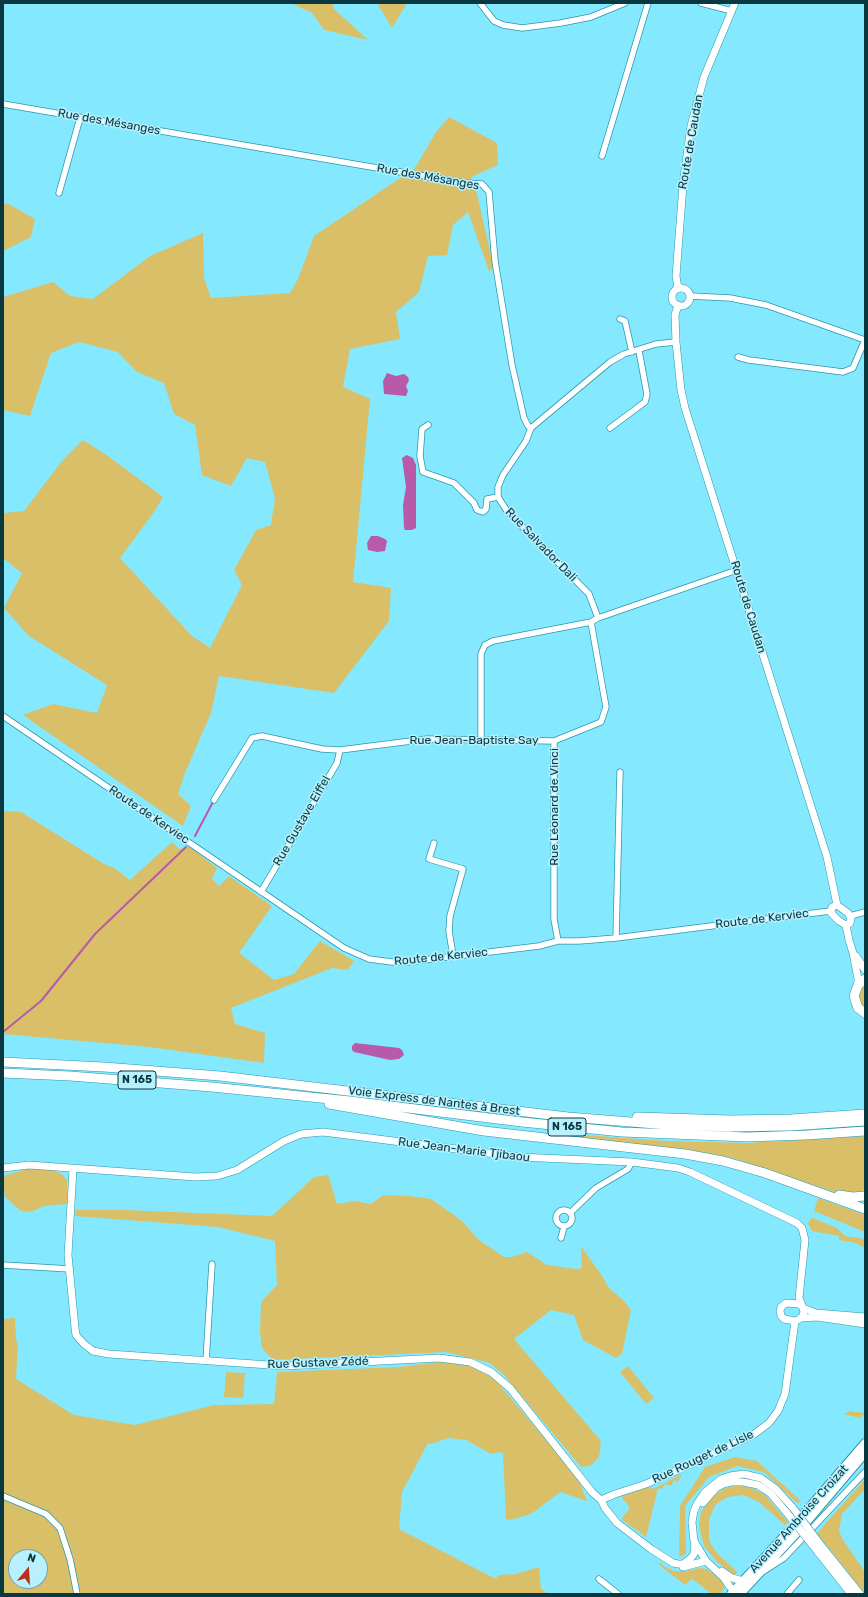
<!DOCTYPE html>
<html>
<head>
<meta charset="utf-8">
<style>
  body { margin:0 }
  #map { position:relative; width:868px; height:1597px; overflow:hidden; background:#84e9ff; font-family:Rubik,sans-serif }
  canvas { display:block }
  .frame { position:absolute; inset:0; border:4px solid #093840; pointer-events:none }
  .north { position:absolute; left:8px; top:1549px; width:40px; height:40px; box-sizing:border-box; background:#b8f0fd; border:1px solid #72a6b1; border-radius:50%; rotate:18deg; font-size:11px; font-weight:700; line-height:16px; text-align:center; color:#093840 }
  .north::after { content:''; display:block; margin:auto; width:14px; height:18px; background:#bc3115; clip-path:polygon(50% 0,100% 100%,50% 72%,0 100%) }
</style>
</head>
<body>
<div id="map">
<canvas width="868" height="1597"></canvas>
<div class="frame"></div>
<div class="north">N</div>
</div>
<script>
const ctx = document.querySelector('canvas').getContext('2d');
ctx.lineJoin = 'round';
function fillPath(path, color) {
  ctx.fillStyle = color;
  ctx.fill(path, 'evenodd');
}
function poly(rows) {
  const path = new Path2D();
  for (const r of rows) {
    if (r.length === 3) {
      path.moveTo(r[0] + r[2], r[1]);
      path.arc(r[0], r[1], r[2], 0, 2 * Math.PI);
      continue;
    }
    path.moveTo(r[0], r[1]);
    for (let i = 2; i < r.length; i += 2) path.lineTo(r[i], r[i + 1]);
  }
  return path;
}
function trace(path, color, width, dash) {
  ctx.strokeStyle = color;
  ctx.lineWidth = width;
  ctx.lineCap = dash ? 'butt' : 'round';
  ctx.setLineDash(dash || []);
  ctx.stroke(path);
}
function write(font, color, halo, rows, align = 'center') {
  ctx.font = font + ' Rubik,sans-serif';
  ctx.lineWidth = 3;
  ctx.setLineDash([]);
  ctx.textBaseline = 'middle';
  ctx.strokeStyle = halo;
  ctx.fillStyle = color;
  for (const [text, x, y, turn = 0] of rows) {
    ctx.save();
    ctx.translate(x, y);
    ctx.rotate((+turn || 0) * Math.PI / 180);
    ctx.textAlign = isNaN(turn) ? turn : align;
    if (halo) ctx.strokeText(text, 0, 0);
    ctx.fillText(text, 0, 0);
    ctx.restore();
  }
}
const green = poly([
  [291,3,333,3,333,8,368,40,324,30,312,13],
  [377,3,407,3,392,28],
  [449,117,497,143,498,165,471,177,477,194,494,268,489,271,468,212,453,225,447,255,428,256,419,292,396,312,400,339,350,349,343,387,370,399,353,582,391,588,389,621,334,693,219,676,211,713,185,773,178,794,191,806,183,826,23,715,53,704,97,713,107,685,29,636,4,608,22,573,3,558,3,515,4,513,24,511,62,461,83,440,108,456,163,497,154,512,120,558,192,636,210,648,242,585,234,570,256,530,271,525,275,498,265,462,247,458,231,486,202,475,195,425,174,414,164,383,137,372,118,352,79,342,51,353,30,416,3,410,3,297,53,282,70,296,93,299,150,256,203,233,204,278,211,298,290,293,298,279,314,236,415,168,436,132],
  [7,203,35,219,31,237,3,251,3,205],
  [3,811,21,812,104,864,114,868,130,880,172,842,179,849,190,847,217,868,212,879,219,886,229,876,272,906,239,953,274,980,294,974,320,941,354,961,348,970,332,968,231,1008,235,1024,265,1033,264,1063,149,1047,3,1034],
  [865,985,865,1008,860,1003,859,995,861,988],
  [583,1135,666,1141,747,1143,865,1136,865,1191,848,1194,834,1192,733,1158,664,1147,584,1139],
  [27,1169,54,1170,63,1175,67,1180,67,1204,44,1206,31,1212,21,1211,5,1197,3,1178,6,1175],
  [328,1175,337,1204,355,1201,371,1204,383,1195,410,1196,431,1199,461,1220,479,1240,504,1257,512,1257,527,1252,547,1265,576,1269,582,1268,581,1246,602,1276,609,1288,623,1300,631,1310,622,1354,616,1358,583,1340,574,1315,551,1310,514,1339,601,1441,599,1457,590,1466,581,1467,505,1376,490,1363,446,1352,273,1360,262,1348,260,1333,261,1302,277,1285,275,1241,218,1227,75,1216,76,1210,125,1210,272,1216,314,1177],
  [818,1198,865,1215,865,1232,814,1211],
  [813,1218,837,1228,845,1236,860,1238,865,1240,865,1248,856,1243,839,1240,839,1236,812,1231,808,1224,810,1219],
  [15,1318,16,1339,18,1345,16,1379,74,1415,135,1425,214,1405,274,1404,277,1372,400,1367,438,1362,468,1365,493,1377,578,1478,587,1501,560,1492,531,1514,510,1520,506,1519,503,1453,499,1452,491,1454,466,1440,448,1438,431,1444,428,1443,402,1492,399,1529,496,1579,498,1575,516,1574,539,1567,541,1589,548,1594,3,1594,3,1319],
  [16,1557,40,1557,40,1581,16,1581],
  [628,1366,654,1398,646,1404,620,1372],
  [226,1372,245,1373,243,1398,224,1397],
  [850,1411,864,1413,865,1411,865,1416,862,1415,860,1418,844,1414],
  [735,1457,757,1461,801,1501,797,1503,764,1472,737,1466,709,1477,685,1506,686,1554,679,1557,680,1506,705,1467],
  [682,1474,678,1482,674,1480,671,1486,665,1484,662,1489,658,1488,646,1537,621,1519,630,1508,621,1496,649,1487,653,1489],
  [865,1479,865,1489,842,1514,839,1531,843,1540,865,1572,865,1594,817,1533],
  [740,1485,754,1489,764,1494,788,1522,785,1525,759,1502,743,1495,728,1497,716,1504,709,1519,709,1541,716,1552,737,1572,735,1575,717,1562,704,1546,699,1527,701,1511,711,1498,725,1488],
  [661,1562,663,1566,674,1571,686,1571,699,1568,707,1569,724,1583,724,1588,720,1594,712,1594,692,1579,685,1585,659,1565]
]);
const water = poly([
  [387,373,396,376,404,374,408,377,409,380,406,386,408,391,406,396,384,394,383,381],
  [407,455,413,458,416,465,416,528,412,530,405,530,404,528,403,505,406,487,402,458],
  [371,536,378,536,385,539,387,541,385,551,377,552,368,550,367,543],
  [355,1043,399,1048,402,1050,404,1055,399,1059,390,1060,354,1052,352,1050,352,1046]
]);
const stream = poly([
  [195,836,214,800],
  [3,1032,41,1001,95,934,186,847]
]);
const minor = poly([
  [480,3,494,21,503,25,522,28,561,23,591,17,625,3],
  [701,3,732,11],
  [3,104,465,183,482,184,489,192,495,261,512,365,524,418,528,426,531,428,610,362,624,354,656,344,676,342],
  [602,156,648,3],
  [59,193,80,118],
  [690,296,730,298,766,305,865,340],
  [620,319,625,321,632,352],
  [738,357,749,360,843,372,853,368,865,340],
  [428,425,422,429,420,456,423,472,454,483,474,503,477,510,483,512,486,509,487,499,498,497],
  [531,428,526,441,503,475,498,487,498,497,507,511,589,594,598,618],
  [610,428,645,402,647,394,639,351],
  [3,716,344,948,369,959,392,962,407,962,539,946,558,941,579,941,616,938,830,911],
  [481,740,481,654,485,645,493,641,591,622],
  [214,800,252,738,262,736,322,749,340,750,427,739,554,741],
  [434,843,429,859,463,869,450,916,449,931,453,956],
  [261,892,337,763,340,750],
  [850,916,865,912],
  [616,938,620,772],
  [558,941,554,919,554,741,601,722,606,707,591,622,598,618,737,570],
  [564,1218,8],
  [570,1213,596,1188,628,1169,632,1162],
  [561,1238,564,1227],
  [3,1265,70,1269],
  [206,1361,212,1264],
  [3,1496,46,1514,60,1528,70,1559,77,1594],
  [764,1571,784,1558,865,1472],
  [599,1579,618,1594],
  [787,1594,799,1580]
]);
const tertiary = poly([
  [681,297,9],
  [678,288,676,276,683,185,691,126,704,77,735,3],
  [678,305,675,315,676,342,681,390,685,408,827,857,837,905],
  [837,905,832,907,831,913,839,921,846,925],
  [837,905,848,913,851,918,850,923,846,925],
  [846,925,849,940,853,953,858,979,858,985],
  [856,956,865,970],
  [3,1168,29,1165,195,1177,217,1176,237,1170,284,1141,301,1134,323,1132,519,1157,632,1162,678,1168,690,1172,797,1223,802,1228,805,1240,799,1298,804,1311,803,1316,798,1320,795,1321,784,1319,781,1316,780,1311,781,1307,786,1303,799,1304,802,1306],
  [73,1169,68,1255,75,1328,76,1335,84,1344,93,1351,109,1354,284,1366,439,1358,470,1362,491,1372,510,1388,592,1492,601,1500,605,1508,617,1523,651,1549,673,1563,678,1564,683,1564,691,1558,694,1554,695,1542],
  [803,1308,816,1313,865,1317],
  [802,1318,817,1317,865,1324],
  [601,1500,615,1494,646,1484,678,1470,753,1435,769,1423,778,1411,785,1394,795,1321],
  [703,1503,716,1488,723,1484,731,1482,743,1482,758,1485,764,1489,771,1494,787,1513],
  [823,1548,860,1594],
  [818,1552,851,1594],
  [683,1567,706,1561],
  [722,1571,732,1578,747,1582],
  [730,1587,724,1578,706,1561,694,1541,692,1522,694,1511,697,1504,705,1492,721,1479,730,1476,744,1474,752,1476,761,1478,776,1489,793,1508]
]);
const secondary = poly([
  [731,1594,791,1529,865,1443],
  [740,1594,804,1525,865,1453]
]);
const primary = poly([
  [865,979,858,985,854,996,858,1008,865,1013]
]);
const trunk = poly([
  [3,1062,104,1067,220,1076,568,1117,668,1125,729,1127,790,1126,865,1121],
  [3,1073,70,1076,212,1087,350,1101,522,1122,622,1132,747,1137,807,1135,865,1131],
  [329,1104,484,1131,685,1154,723,1161,765,1173,865,1209],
  [637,1117,730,1120,791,1119,865,1114],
  [839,1195,853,1197,865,1196]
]);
const tertiaryBridge = poly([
  [793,1508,823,1548],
  [787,1513,818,1552]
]);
const shields = [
  [137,1080,38],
  [567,1127,38]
];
const shieldNames = [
  ["N 165",137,1080],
  ["N 165",567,1127]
];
const streetNames = [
  ["Rue des Mésanges",109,122,10],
  ["Route de Caudan",691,142,-80],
  ["Rue des Mésanges",428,177,10],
  ["Rue Salvador Dali",541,545,46],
  ["Route de Caudan",748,607,73],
  ["Rue Jean-Baptiste Say",474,741],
  ["Rue Léonard de Vinci",555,807,-90],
  ["Route de Kerviec",149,815,34],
  ["Rue Gustave Eiffel",302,821,-60],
  ["Route de Kerviec",762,919,-7],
  ["Route de Kerviec",441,957,-6],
  ["Voie Express de Nantes à Brest",434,1101,7],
  ["Rue Jean-Marie Tjibaou",464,1150,7],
  ["Rue Gustave Zédé",318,1363,-2],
  ["Rue Rouget de Lisle",703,1457,-25],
  ["Avenue Ambroise Croizat",799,1519,-48]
];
fillPath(green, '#d9bf67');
fillPath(water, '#b75aa9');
trace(stream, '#b75aa9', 2);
trace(minor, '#2a98ad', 7);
trace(tertiary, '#2a98ad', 8);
trace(secondary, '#2a98ad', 10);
trace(primary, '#2a98ad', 10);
trace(trunk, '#2a98ad', 10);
trace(minor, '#fff', 5.5);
trace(tertiary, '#fff', 7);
trace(secondary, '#fff', 8);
trace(primary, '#fff', 9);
trace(trunk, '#fff', 9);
trace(tertiaryBridge, '#2a98ad', 8, []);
trace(tertiaryBridge, '#fff', 7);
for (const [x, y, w] of shields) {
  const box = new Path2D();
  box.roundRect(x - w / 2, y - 9, w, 18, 3);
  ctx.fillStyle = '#b8f0fd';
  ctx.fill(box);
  trace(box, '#093840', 1);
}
write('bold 11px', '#093840', null, shieldNames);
write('12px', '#093840', '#b8f0fd', streetNames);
</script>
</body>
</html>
